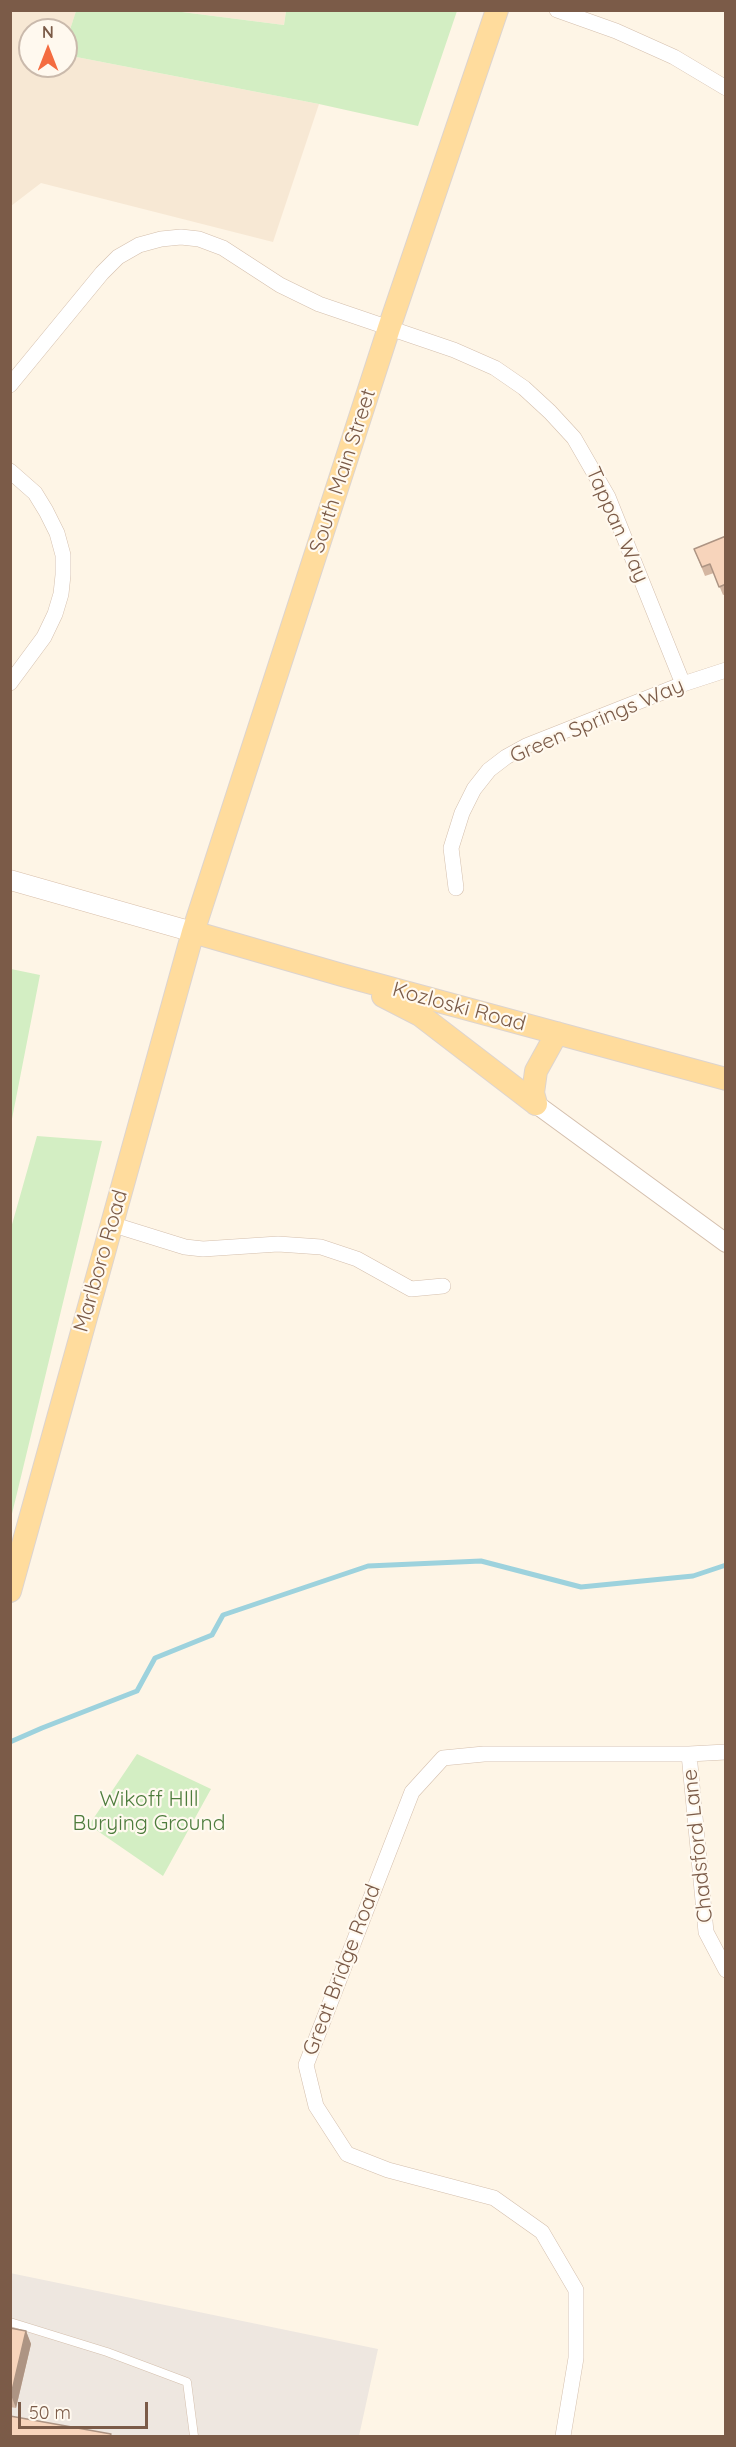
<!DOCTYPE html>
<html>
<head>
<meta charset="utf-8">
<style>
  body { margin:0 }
  #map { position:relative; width:736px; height:2447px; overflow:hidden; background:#fef5e6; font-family:Quicksand,sans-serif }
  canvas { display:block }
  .frame { position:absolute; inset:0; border:12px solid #7b5b48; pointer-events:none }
  .north { position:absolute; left:18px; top:18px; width:60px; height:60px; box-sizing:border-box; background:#fff9ef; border:2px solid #cabaac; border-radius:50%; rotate:0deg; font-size:16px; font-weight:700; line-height:24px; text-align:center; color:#7b5b48 }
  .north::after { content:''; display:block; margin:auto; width:21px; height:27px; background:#f46c40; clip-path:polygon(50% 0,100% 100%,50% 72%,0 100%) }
  .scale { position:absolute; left:18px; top:2402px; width:130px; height:27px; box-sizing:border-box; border:3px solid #7b5b48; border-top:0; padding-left:8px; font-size:18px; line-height:21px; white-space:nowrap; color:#7b5b48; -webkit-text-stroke:4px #fff9ef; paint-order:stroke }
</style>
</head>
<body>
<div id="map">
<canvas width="736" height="2447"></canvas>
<div class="frame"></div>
<div class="north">N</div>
<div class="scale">50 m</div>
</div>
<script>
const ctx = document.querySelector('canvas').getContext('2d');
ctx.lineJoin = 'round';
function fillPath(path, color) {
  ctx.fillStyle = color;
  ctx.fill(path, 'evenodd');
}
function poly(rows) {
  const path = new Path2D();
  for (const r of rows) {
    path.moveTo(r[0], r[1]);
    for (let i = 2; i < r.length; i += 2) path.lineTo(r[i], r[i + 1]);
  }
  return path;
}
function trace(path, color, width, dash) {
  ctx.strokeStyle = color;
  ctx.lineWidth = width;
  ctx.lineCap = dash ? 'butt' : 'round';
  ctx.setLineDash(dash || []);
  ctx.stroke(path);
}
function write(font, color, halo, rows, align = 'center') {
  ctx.font = font + ' Quicksand,sans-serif';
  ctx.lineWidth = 4.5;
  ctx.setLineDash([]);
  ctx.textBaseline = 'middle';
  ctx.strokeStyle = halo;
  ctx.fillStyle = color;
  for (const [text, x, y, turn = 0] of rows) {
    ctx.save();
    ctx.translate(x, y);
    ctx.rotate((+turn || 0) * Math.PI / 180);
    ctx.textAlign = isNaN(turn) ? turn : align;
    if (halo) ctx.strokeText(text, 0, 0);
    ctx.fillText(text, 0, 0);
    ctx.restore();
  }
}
const residential = poly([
  [11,11,76,11,66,42,66,30,30,30,30,66,66,66,66,55,319,104,273,242,41,183,11,206],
  [174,11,286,11,284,25]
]);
const industrial = poly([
  [10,2273,378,2349,359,2436,11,2436]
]);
const green = poly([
  [76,11,174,11,284,25,286,11,457,11,418,126,319,104,66,55,66,42],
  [11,969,40,975,11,1124,10,969],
  [37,1136,102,1141,11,1518,11,1228],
  [137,1754,211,1789,163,1876,89,1825]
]);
const stream = poly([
  [10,1742,42,1728,137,1691,155,1658,212,1635,223,1615,368,1566,481,1561,581,1587,693,1576,726,1565]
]);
const service = poly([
  [10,2322,107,2352,187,2382,194,2436]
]);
const minor = poly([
  [557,10,616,31,674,57,726,88],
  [10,385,102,273,118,257,139,245,161,239,181,237,199,239,223,248,280,285,319,304,454,350,495,368,524,388,550,412,574,438,608,497,683,684],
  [10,471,35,493,46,511,57,533,63,555,63,575,61,594,55,614,44,637,10,683],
  [456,888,451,848,462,813,474,789,489,770,506,757,526,746,683,684,726,670],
  [111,1224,185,1247,203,1249,278,1244,321,1247,357,1259,411,1289,443,1286],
  [689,1754,706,1932,726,1970],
  [563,2436,576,2358,576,2290,542,2232,494,2198,388,2170,347,2154,316,2106,306,2065,412,1792,443,1758,484,1754,689,1754,726,1752]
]);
const tertiary = poly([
  [536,1104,726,1243]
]);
const secondary = poly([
  [10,880,193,932]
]);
const primary = poly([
  [193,932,342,975,726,1079],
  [383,996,420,1015,536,1104],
  [536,1104,533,1093,536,1071,557,1033],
  [10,1591,193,932,389,328,497,10]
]);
const wall = poly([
  [726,536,726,594,723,595,714,573,705,576,694,549],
  [10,2328,26,2331,31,2344,16,2408,10,2407]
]);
const shadedWall = poly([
  [26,2331,31,2344,16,2408,11,2395]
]);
const building = poly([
  [726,536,726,584,719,587,710,564,702,567,694,549,726,536],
  [10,2328,26,2331,11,2395,10,2395,10,2328],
  [10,2416,111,2434,110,2436,10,2436,10,2416]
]);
const streetNames = [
  ["South Main Street",343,471,-72],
  ["Tappan Way",617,525,66],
  ["Green Springs Way",597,721,-23],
  ["Kozloski Road",459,1007,15],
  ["Marlboro Road",101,1261,-74],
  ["Chadsford Lane",698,1846,-96],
  ["Great Bridge Road",342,1970,-69]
];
const parkNames = [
  ["Wikoff HIll",149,1800],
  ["Burying Ground",149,1824]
];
fillPath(residential, '#f7e8d4');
fillPath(industrial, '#eee7e0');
fillPath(green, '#d3eec3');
trace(stream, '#9dd2dd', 5);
trace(service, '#d4bfad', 9);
trace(minor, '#d4bfad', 16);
trace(tertiary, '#d4bfad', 20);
trace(secondary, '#d8bfaa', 21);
trace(primary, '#ddd4cf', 24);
trace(service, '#fff', 8);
trace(minor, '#fff', 15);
trace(tertiary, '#fff', 18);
trace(secondary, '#fff', 20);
trace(primary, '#ffdc9d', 22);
fillPath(wall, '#d4b6a1');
fillPath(shadedWall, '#ad9483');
fillPath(building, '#f7d4bb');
trace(building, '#ad9483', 1.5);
write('21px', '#7b5b48', '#fff9ef', streetNames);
write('21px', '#4d7c3c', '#fff9ef', parkNames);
</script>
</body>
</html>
